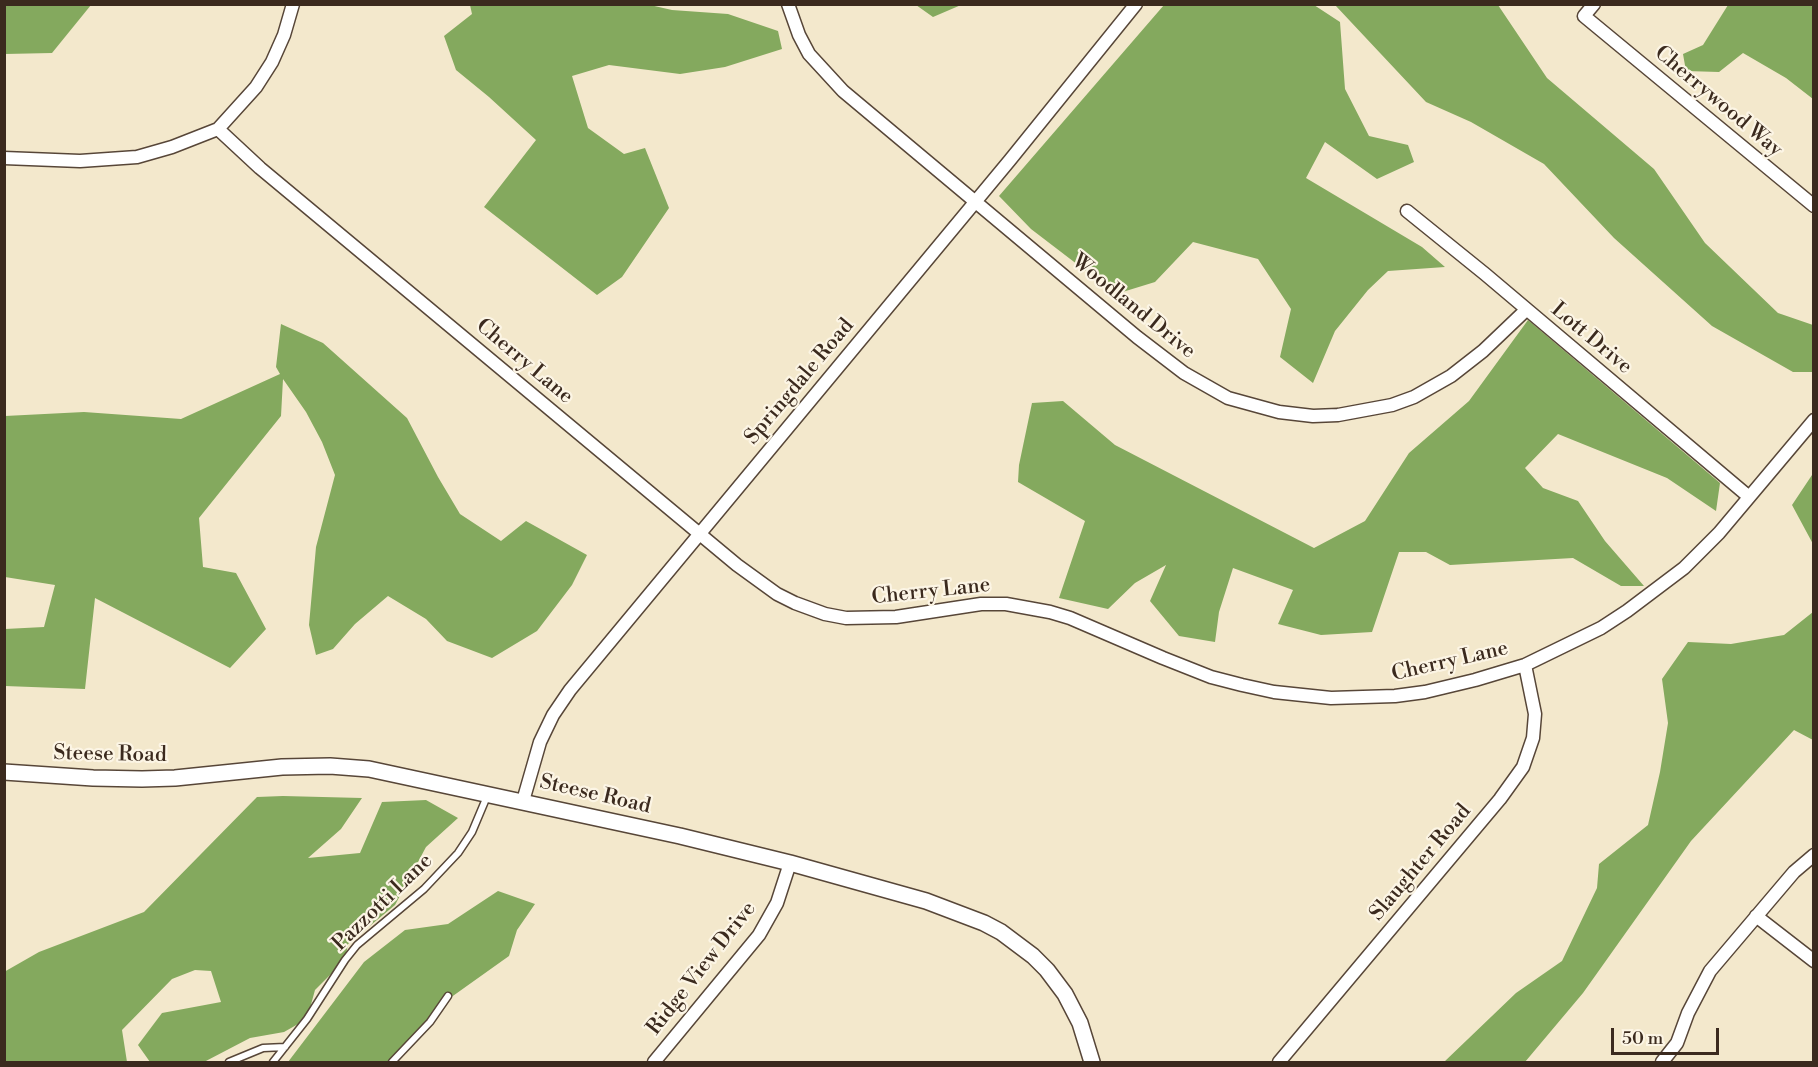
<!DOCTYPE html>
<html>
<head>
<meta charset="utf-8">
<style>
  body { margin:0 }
  #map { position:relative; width:1818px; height:1067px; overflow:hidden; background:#f3e8cc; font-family:"Libre Bodoni",serif }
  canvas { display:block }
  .frame { position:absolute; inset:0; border:6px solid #3b2a1e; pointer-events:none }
  .scale { position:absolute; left:1611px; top:1028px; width:108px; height:27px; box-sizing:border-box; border:3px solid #3b2a1e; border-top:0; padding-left:8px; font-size:18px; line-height:21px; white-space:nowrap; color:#3b2a1e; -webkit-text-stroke:4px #fcf5e5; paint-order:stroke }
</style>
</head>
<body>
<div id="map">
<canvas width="1818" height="1067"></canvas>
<div class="frame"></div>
<div class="scale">50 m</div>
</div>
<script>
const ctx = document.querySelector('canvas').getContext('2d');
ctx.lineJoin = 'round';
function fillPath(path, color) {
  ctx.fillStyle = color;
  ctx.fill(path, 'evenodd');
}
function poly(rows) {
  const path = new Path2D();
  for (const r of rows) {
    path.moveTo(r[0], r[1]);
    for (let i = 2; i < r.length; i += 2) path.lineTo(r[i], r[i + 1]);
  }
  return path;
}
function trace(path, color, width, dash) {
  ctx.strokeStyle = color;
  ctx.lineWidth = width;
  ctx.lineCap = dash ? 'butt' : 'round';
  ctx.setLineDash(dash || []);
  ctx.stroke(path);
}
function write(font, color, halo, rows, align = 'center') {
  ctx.font = font + ' "Libre Bodoni",serif';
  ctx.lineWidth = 4.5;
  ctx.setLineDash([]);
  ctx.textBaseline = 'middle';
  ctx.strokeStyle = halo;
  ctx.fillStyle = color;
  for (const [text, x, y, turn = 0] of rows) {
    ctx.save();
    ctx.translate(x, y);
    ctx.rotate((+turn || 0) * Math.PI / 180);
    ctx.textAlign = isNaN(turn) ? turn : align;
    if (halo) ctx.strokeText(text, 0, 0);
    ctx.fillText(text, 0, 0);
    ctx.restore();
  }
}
const forest = poly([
  [570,4,650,5,672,10,728,14,778,31,782,49,725,67,680,74,609,65,572,76,588,128,624,154,645,148,669,208,622,277,597,295,484,207,536,140,489,97,456,70,444,36,472,14,470,5],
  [1809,4,1814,8,1813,99,1786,78,1743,53,1719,72,1686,71,1683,54,1703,45,1728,5],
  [4,5,5,4,91,5,52,53,5,54],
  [916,5,916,4,961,5,933,17],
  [1164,5,1314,5,1340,22,1345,89,1369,136,1408,145,1414,162,1377,179,1325,142,1306,178,1422,247,1445,267,1388,271,1368,290,1335,331,1313,383,1280,357,1291,309,1258,259,1193,242,1155,282,1116,294,1031,229,999,196],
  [1335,5,1498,5,1547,78,1654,169,1705,243,1778,313,1813,325,1813,372,1793,372,1712,326,1614,238,1544,164,1471,122,1426,102],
  [1528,320,1720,483,1716,511,1667,478,1558,434,1525,468,1543,488,1578,501,1605,541,1644,586,1621,586,1573,558,1450,565,1426,552,1399,552,1372,632,1321,635,1278,624,1293,590,1233,568,1219,612,1215,642,1179,636,1150,601,1166,565,1135,583,1108,609,1059,598,1085,521,1018,482,1019,465,1032,403,1063,401,1115,445,1314,548,1365,521,1409,453,1469,401],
  [281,324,323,343,407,418,438,477,460,514,501,541,526,521,587,555,572,585,537,631,492,658,447,641,426,619,388,596,355,624,333,649,316,655,309,625,316,547,335,475,322,442,306,412,283,379,281,416,199,518,203,567,236,573,266,629,230,668,95,598,85,689,5,686,5,629,44,627,55,585,5,577,5,416,84,412,181,419,280,374,276,367],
  [1812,475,1814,477,1813,544,1792,505],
  [1813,605,1813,740,1794,730,1691,841,1583,993,1525,1062,1444,1062,1516,993,1562,961,1597,888,1599,864,1648,825,1660,772,1668,723,1662,679,1688,642,1731,644,1784,635,1813,612],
  [283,796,362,798,341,829,308,858,360,853,382,802,426,800,458,818,426,847,395,905,348,944,345,960,315,990,307,1019,284,1032,250,1038,204,1062,150,1062,138,1045,162,1013,221,1002,211,971,195,970,172,979,122,1030,127,1062,5,1062,4,972,39,952,144,912,257,797],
  [498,891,535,904,517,930,509,956,443,1003,392,1062,288,1062,364,962,405,930,448,924]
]);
const service = poly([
  [229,1062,263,1048,285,1047],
  [273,1062,307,1019,345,960,357,945,424,889,458,853,472,832,488,794],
  [392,1062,430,1022,448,996]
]);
const minor = poly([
  [788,4,799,35,809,54,843,91,1137,337,1184,373,1228,398,1279,412,1313,416,1338,415,1392,405,1414,397,1451,376,1483,351,1526,310],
  [1594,4,1584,16,1814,206],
  [218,129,260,168,737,565,777,594,795,603,825,614,846,618,896,617,981,604,1006,604,1050,612,1070,618,1163,658,1211,677,1242,685,1274,692,1331,698,1395,696,1425,692,1475,680,1525,665,1601,628,1627,611,1684,568,1719,533,1814,420],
  [4,158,80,161,137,157,172,147,218,129,256,87,272,62,284,35,293,4],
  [1407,211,1485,274,1748,496],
  [523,801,540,742,553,715,570,690,1010,160,1136,4],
  [1756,916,1814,961],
  [654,1062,759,935,777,903,790,863],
  [1279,1062,1500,799,1523,767,1533,738,1535,714,1525,665],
  [1662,1062,1677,1043,1688,1013,1710,971,1794,872,1814,855]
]);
const tertiary = poly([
  [4,772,93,778,142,779,175,778,282,767,330,766,369,769,680,836,790,863,926,901,984,923,1001,932,1033,956,1047,970,1065,994,1080,1023,1092,1062]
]);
const streetNames = [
  ["Cherrywood Way",1718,102,40],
  ["Woodland Drive",1133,307,39],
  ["Lott Drive",1591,339,40],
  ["Cherry Lane",524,362,40],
  ["Springdale Road",800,382,-50],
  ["Cherry Lane",931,592,-6],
  ["Cherry Lane",1450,662,-13],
  ["Steese Road",110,755,1],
  ["Steese Road",595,795,13],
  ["Slaughter Road",1421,863,-50],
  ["Pazzotti Lane",383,903,-44],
  ["Ridge View Drive",702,969,-52]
];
fillPath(forest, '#84a95e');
trace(service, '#574638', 9);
trace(minor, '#574638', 15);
trace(tertiary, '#574638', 18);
trace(service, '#fff', 6);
trace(minor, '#fff', 12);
trace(tertiary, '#fff', 15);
write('21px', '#3b2a1e', '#fcf5e5', streetNames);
</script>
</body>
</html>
